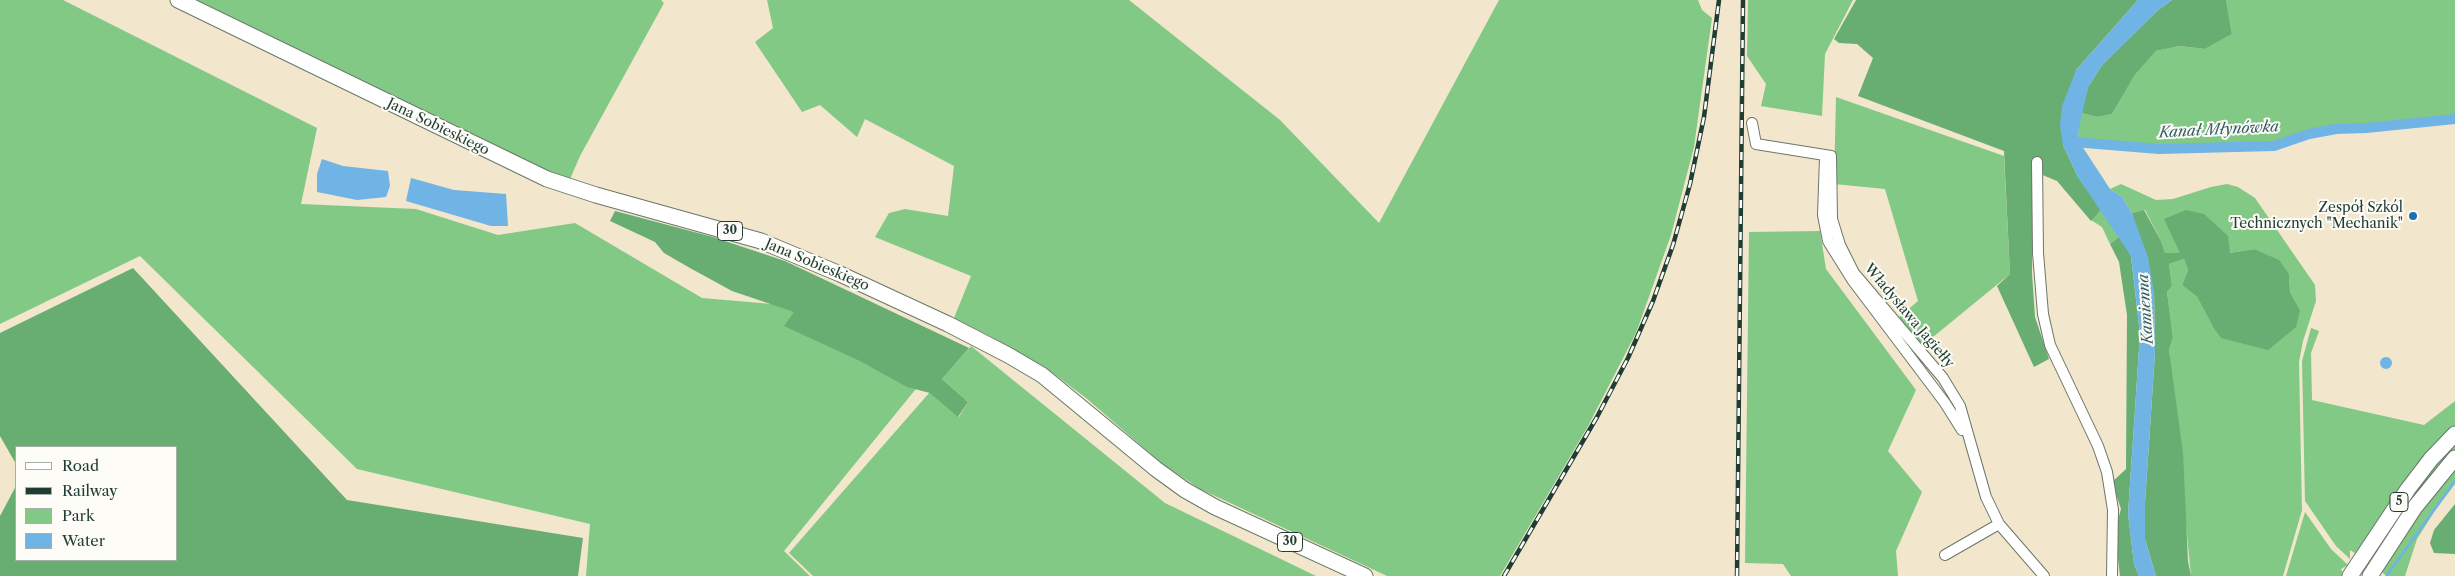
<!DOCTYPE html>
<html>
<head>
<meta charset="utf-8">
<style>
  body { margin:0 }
  #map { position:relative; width:2455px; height:576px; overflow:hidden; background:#f2e6cc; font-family:"Libre Caslon Text",serif }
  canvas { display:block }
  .legend { position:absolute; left:15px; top:446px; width:162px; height:115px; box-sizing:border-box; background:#fdfcf7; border:1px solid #a4b0a9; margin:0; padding:6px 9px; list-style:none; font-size:15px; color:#1f3d34 }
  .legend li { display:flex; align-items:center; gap:10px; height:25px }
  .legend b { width:25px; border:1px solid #a4b0a9 }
</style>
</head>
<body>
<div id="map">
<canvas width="2455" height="576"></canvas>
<ul class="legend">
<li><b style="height:6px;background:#fff"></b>Road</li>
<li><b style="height:6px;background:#1f3d34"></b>Railway</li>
<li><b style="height:14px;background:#81c985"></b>Park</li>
<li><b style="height:14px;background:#70b3e5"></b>Water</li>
</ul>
</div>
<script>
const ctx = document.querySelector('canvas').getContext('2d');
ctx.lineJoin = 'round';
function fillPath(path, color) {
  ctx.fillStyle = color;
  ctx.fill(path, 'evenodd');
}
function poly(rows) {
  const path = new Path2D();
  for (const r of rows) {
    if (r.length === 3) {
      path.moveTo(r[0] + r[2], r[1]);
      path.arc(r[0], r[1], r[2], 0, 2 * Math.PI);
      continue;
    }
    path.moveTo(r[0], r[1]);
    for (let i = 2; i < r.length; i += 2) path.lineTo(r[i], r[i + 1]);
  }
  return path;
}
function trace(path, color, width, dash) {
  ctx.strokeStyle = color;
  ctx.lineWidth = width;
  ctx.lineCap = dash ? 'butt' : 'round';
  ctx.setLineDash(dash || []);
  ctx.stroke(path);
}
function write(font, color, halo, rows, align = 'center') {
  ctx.font = font + ' "Libre Caslon Text",serif';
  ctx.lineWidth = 4;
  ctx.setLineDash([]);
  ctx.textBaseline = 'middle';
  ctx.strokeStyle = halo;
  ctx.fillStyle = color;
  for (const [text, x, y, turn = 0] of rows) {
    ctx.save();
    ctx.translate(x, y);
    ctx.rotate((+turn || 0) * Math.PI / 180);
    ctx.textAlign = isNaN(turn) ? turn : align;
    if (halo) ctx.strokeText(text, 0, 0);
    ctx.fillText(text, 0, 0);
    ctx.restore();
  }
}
const green = poly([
  [0,0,63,0,317,128,301,204,416,209,498,235,575,223,702,298,807,307,928,374,784,551,810,576,586,576,590,524,357,469,140,256,0,324],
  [178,0,661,0,664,3,580,156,567,186],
  [767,0,1129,0,1280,120,1379,223,1499,0,1698,0,1702,10,1712,18,1694,147,1671,235,1636,333,1587,428,1500,576,1387,576,1200,489,1160,462,1086,398,1046,368,990,336,954,318,971,276,875,237,889,213,905,209,948,216,954,166,865,119,857,137,820,105,802,112,755,42,773,28],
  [1748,0,1853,0,1825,54,1822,116,1761,106,1766,84,1747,56],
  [2226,0,2455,0,2455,119,2366,128,2336,129,2309,134,2274,146,2159,149,2080,143,2078,133,2081,113,2098,117,2112,114,2135,75,2156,51,2180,46,2205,49,2232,34],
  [1836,97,2004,156,2010,274,1922,346,1897,319,1918,301,1885,189,1834,184],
  [2121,184,2156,200,2173,199,2211,187,2227,184,2238,187,2255,198,2315,285,2316,301,2303,341,2299,362,2302,510,2283,576,2191,576,2169,350,2173,338,2167,292,2172,286,2169,264,2184,259,2188,270,2182,285,2197,297,2213,327,2300,310,2290,292,2289,274,2254,249,2230,253,2165,253,2161,241,2145,210,2132,213,2122,197,2110,189],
  [2101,210,2120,236,2110,244,2102,227,2091,220],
  [1820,231,1826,269,1916,390,1888,451,1922,492,1896,551,1898,576,1791,576,1783,564,1745,563,1749,232],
  [2311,328,2319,331,2311,353,2312,400,2424,425,2455,401,2455,427,2356,554,2350,550,2350,559,2336,546,2305,501,2302,361],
  [971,346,1165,503,1316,576,813,576,789,553,930,392,959,417,968,402,942,379],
  [2455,441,2455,451,2369,565,2366,564,2403,504],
  [2455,466,2455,484,2436,509,2417,539,2405,576,2386,576,2382,572,2379,576,2377,575,2402,535],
  [2305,512,2331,549,2348,565,2341,569,2344,576,2286,576]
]);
const forest = poly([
  [1856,0,2138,0,2076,70,2063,145,2078,177,2101,210,2091,221,2057,181,2033,171,2032,273,2035,317,2049,359,2034,367,1997,286,2010,274,2004,151,1858,96,1873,58,1857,44,1839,43,1834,39],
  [2172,0,2226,0,2232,34,2205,49,2180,46,2156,51,2135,75,2112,114,2098,117,2081,113,2088,87,2102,65,2158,10],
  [2144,210,2161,241,2165,253,2180,253,2164,219,2186,210,2204,214,2228,236,2230,253,2254,249,2279,260,2289,274,2290,292,2300,310,2296,327,2268,350,2221,338,2213,327,2197,297,2182,285,2188,270,2184,259,2169,264,2172,286,2167,292,2173,338,2169,350,2183,453,2188,561,2191,576,2156,576,2145,539,2145,503,2155,353,2154,293,2132,213],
  [615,211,713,237,785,261,969,348,942,379,968,402,958,417,930,393,907,387,860,361,784,326,794,312,732,291,690,268,664,253,655,242,610,221],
  [2120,236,2131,256,2140,334,2128,514,2134,564,2139,576,2120,576,2117,549,2118,520,2121,509,2112,482,2126,469,2127,315,2119,262,2110,244],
  [133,268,347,500,583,538,578,576,0,576,0,516,16,486,16,560,176,560,176,447,16,447,16,464,0,436,0,333],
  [2455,504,2455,554,2434,553,2430,543,2434,530]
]);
const water = poly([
  [2138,0,2172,0,2158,10,2102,65,2088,87,2078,133,2080,143,2110,189,2122,197,2132,213,2148,257,2154,293,2155,353,2145,503,2145,539,2156,576,2139,576,2134,564,2128,514,2140,334,2131,256,2078,177,2063,145,2060,125,2062,106,2076,70],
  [322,159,343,166,388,171,390,186,386,197,357,200,317,192,317,174],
  [411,178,454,190,506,194,508,226,491,226,406,201],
  [2386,363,6]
]);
const stream = poly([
  [2387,575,2455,481]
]);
const canal = poly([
  [2073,142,2159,149,2274,146,2309,134,2336,129,2366,128,2455,119]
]);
const street = poly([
  [1752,123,1756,144,1831,156,1832,219,1840,245,1854,273,1943,378,1960,406,1986,497,1999,524],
  [1825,158,1823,215,1828,241,1853,281,1945,403,1962,430],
  [2037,162,2038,253,2043,314,2050,345,2098,446,2107,472,2113,510,2112,576],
  [1945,555,1999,524,2044,576]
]);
const primary = poly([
  [178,0,547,179,596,195,761,241,840,274,948,324,1008,355,1042,375,1156,469,1185,490,1215,507,1365,576],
  [2350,576,2408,489,2431,459,2455,434],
  [2370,576,2415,507,2455,458]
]);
const rail = poly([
  [1504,576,1597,417,1628,358,1653,301,1673,245,1690,184,1704,117,1719,0],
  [1737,576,1743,0]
]);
const markers = [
  [2413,216,5,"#1f6fb2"]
];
const shields = [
  [730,231,25],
  [2399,502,18],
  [1290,542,25]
];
const shieldNames = [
  ["30",730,231],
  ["5",2399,502],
  ["30",1290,542]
];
const streetNames = [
  ["Jana Sobieskiego",438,127,26],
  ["Jana Sobieskiego",817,265,23],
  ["Władysława Jagiełły",1909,316,50]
];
const poiNames = [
  ["Zespół Szkól",2403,208],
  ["Technicznych \"Mechanik\"",2403,224]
];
const waterNames = [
  ["Kanał Młynówka",2219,130,-3],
  ["Kamienna",2146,309,-94]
];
fillPath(green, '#81c985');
fillPath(forest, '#68ad72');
fillPath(water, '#70b3e5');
trace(stream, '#70b3e5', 2.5);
trace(canal, '#70b3e5', 10);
trace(street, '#697869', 12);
trace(primary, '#697869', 17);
trace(street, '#fff', 10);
trace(primary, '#fff', 15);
trace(rail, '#1f3d34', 4.5);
trace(rail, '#fdfcf7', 2.5, [8]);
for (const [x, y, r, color] of markers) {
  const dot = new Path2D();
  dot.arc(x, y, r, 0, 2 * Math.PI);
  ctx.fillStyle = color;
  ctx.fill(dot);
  trace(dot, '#fdfcf7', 2);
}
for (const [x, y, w] of shields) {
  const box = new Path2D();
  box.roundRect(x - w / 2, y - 9.5, w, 19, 4);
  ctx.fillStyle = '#fdfcf7';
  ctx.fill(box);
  trace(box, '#1f3d34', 1);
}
write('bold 12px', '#1f3d34', null, shieldNames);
write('14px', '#1f3d34', '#fdfcf7', streetNames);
write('14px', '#1f3d34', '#fdfcf7', poiNames, 'right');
write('italic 15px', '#376069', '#fdfcf7', waterNames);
</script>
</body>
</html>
